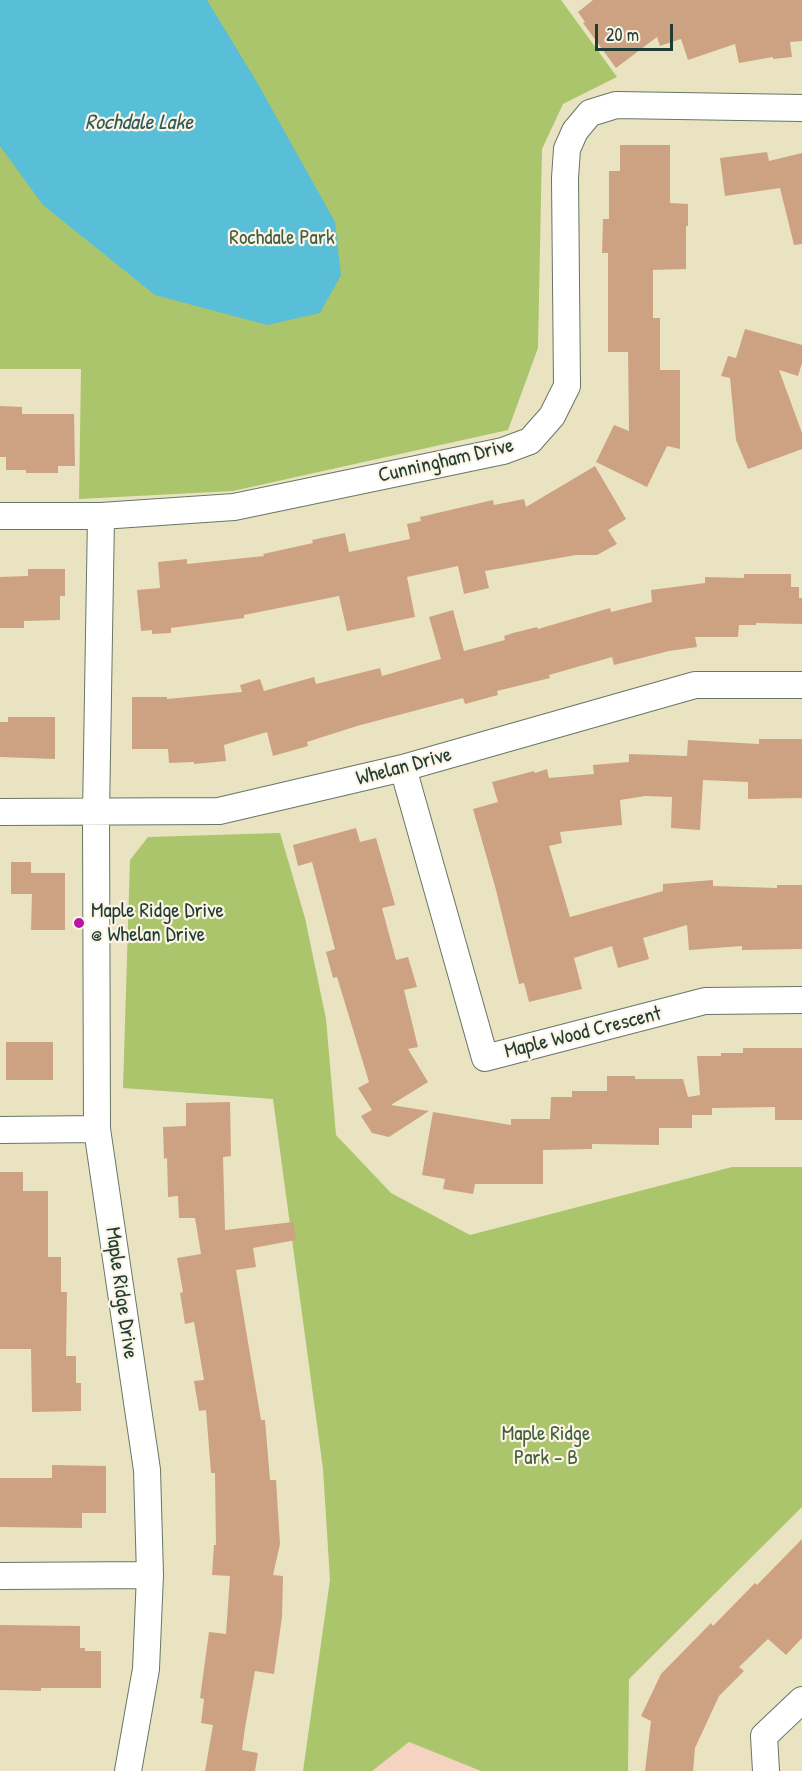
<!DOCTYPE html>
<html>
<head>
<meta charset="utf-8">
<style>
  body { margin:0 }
  #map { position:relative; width:802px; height:1771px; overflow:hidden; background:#eae3c1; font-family:"Patrick Hand",sans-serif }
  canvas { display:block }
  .scale { position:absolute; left:595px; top:24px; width:78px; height:27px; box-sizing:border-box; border:3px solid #1f3d34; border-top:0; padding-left:8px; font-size:18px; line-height:21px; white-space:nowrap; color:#1f3d34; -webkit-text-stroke:4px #fcf5e5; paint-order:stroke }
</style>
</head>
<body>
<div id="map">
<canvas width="802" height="1771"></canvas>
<div class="scale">20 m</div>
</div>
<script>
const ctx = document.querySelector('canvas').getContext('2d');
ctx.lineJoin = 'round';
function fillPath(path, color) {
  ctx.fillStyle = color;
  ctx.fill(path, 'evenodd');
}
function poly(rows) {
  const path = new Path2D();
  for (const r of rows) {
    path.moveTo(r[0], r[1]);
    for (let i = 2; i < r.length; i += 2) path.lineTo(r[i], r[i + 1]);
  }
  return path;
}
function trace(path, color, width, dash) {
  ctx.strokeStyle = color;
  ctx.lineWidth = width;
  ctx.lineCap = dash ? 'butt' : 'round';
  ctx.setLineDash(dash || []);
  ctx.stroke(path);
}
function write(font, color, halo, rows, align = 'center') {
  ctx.font = font + ' "Patrick Hand",sans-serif';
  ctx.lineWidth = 4.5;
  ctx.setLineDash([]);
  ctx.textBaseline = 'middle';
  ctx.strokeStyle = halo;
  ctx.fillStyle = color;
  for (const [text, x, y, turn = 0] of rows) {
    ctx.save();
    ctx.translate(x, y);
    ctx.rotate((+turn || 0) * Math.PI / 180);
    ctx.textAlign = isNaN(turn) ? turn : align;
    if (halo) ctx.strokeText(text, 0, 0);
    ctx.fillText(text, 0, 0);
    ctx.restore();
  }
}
const built = poly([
  [409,1742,481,1771,372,1771]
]);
const green = poly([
  [0,0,561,0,617,77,563,104,542,149,538,348,508,430,233,491,79,499,81,369,0,369],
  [280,833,305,918,326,1019,336,1135,391,1193,470,1235,732,1167,802,1167,802,1507,629,1679,628,1771,481,1771,409,1742,372,1771,303,1771,330,1580,323,1469,273,1099,123,1088,130,860,148,837]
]);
const water = poly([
  [0,0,207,0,258,84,335,222,341,275,320,313,267,325,155,295,43,205,0,146]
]);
const building = poly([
  [593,0,802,0,802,41,790,42,792,57,773,59,773,57,739,63,735,44,688,60,681,39,660,46,657,37,616,68,583,23,585,22,578,12],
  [620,145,670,145,670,203,688,204,688,226,686,226,686,269,653,270,653,318,660,318,660,370,680,370,680,449,667,446,647,487,596,462,614,425,629,431,628,352,608,352,608,253,602,253,603,219,609,219,609,171,620,171],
  [767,152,769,161,802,153,802,244,794,245,780,188,725,196,720,158],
  [745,329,802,345,802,363,798,376,779,370,802,433,802,449,748,469,736,440,730,378,721,376,728,356,736,358],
  [0,406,22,407,22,414,74,414,75,466,58,466,58,473,26,473,26,470,6,470,6,457,0,457],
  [595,466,626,519,608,530,617,544,597,555,576,555,485,571,489,588,464,594,458,566,407,577,415,617,347,631,339,596,244,615,244,618,171,628,171,633,152,634,152,630,141,631,137,590,160,588,158,562,187,559,187,564,264,556,263,554,313,543,312,540,345,533,349,552,410,539,407,524,421,521,420,517,493,500,494,505,524,499,526,507],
  [28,569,65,569,65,596,60,596,60,620,24,621,24,628,0,628,0,577,28,576],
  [744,574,791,574,791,587,799,587,799,598,802,598,802,624,756,623,756,625,739,625,738,637,695,637,697,647,669,651,614,665,612,657,549,675,550,678,497,691,498,695,465,704,463,698,357,726,307,742,308,746,273,756,267,732,224,745,226,761,194,764,194,762,169,763,168,749,132,749,132,697,167,697,167,699,242,692,240,685,260,679,264,691,314,677,316,684,380,668,382,676,441,659,429,617,453,610,464,651,505,640,504,636,513,633,537,627,538,629,610,608,611,612,652,602,651,590,705,583,705,577,744,578],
  [8,717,55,717,55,759,0,757,0,722,8,722],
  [759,739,802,739,802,798,748,799,748,782,703,780,700,830,671,828,672,797,645,796,620,800,622,825,560,832,562,843,549,846,570,917,663,891,663,884,713,880,713,886,777,888,777,885,802,885,802,949,742,950,742,946,689,950,687,925,643,938,649,959,618,968,612,946,574,958,582,989,529,1002,524,983,519,984,496,890,473,809,498,802,492,782,534,771,535,773,547,769,549,778,594,774,593,765,629,762,629,754,687,756,688,740,759,744],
  [356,828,360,842,376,838,386,873,395,905,382,908,396,960,408,957,417,987,404,990,418,1047,408,1049,428,1082,391,1105,429,1111,389,1137,372,1133,361,1116,372,1110,358,1088,369,1082,337,977,333,978,326,952,335,949,312,862,298,866,293,845],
  [11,862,31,862,31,873,65,873,65,930,31,930,32,894,11,894],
  [6,1042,53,1042,53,1080,6,1080],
  [743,1048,802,1048,802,1120,775,1120,775,1107,712,1108,712,1115,692,1115,692,1128,659,1128,659,1145,592,1144,592,1149,543,1150,543,1184,475,1184,473,1194,443,1189,445,1179,422,1175,433,1112,511,1125,511,1119,550,1119,551,1097,572,1097,572,1091,607,1091,607,1076,635,1076,635,1079,683,1079,688,1097,700,1095,697,1056,721,1056,721,1053,743,1053],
  [230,1102,231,1156,223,1157,225,1230,293,1222,296,1240,253,1248,256,1267,236,1270,261,1420,265,1420,270,1480,276,1480,280,1544,273,1575,283,1576,282,1617,274,1674,255,1671,245,1728,242,1750,258,1753,255,1771,205,1771,213,1725,201,1723,204,1699,200,1698,209,1632,226,1634,230,1576,212,1575,214,1545,216,1545,215,1473,211,1473,206,1410,199,1411,194,1381,204,1380,194,1322,185,1324,180,1293,183,1292,177,1258,201,1254,195,1218,179,1218,178,1196,168,1197,167,1158,164,1159,163,1127,186,1126,186,1103],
  [0,1172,23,1172,23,1191,48,1191,48,1257,61,1257,61,1292,67,1292,66,1356,76,1356,76,1383,81,1383,81,1411,32,1412,31,1349,0,1349],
  [52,1465,106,1466,106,1513,82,1513,82,1528,0,1527,0,1478,52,1478],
  [802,1539,802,1638,786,1655,768,1639,739,1667,744,1671,719,1696,695,1748,693,1771,645,1771,651,1721,641,1716,661,1674,711,1623,713,1626,755,1583,757,1585],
  [0,1625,80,1626,80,1648,85,1648,85,1651,101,1651,101,1688,41,1688,41,1691,0,1690]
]);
const minor = poly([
  [0,516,101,516,234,507,503,451,530,441,552,416,567,386,565,178,567,149,575,131,590,113,616,105,802,108],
  [101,516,96,813,97,1129,147,1470,150,1575,146,1669,128,1771],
  [403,768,485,1058,705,1001,802,1000],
  [0,812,219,811,403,768,695,685,802,685],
  [0,1130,97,1129],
  [0,1576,150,1575],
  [766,1771,764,1736,802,1700]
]);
const markers = [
  [79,923,6,"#b5179e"]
];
const parkNames = [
  ["Rochdale Park",282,238],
  ["Maple Ridge",546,1434],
  ["Park - B",546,1458]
];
const streetNames = [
  ["Cunningham Drive",446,461,-13],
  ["Whelan Drive",404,767,-15],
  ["Maple Wood Crescent",583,1033,-14],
  ["Maple Ridge Drive",121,1293,82]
];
const poiNames = [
  ["Maple Ridge Drive",91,911],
  ["@ Whelan Drive",91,935]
];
const waterNames = [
  ["Rochdale Lake",139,123]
];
fillPath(built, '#f4d3c0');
fillPath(green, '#aac56c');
fillPath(water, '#59bed7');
fillPath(building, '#cda283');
trace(minor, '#667765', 28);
trace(minor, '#fff', 26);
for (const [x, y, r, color] of markers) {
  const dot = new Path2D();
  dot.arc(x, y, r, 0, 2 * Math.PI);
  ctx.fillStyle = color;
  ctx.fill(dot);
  trace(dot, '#fcf5e5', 2);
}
write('21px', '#425f42', '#fcf5e5', parkNames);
write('21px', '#1f3d34', '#fcf5e5', streetNames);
write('21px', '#1f3d34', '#fcf5e5', poiNames, 'left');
write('italic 22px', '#2e5d5d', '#fcf5e5', waterNames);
</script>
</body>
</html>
